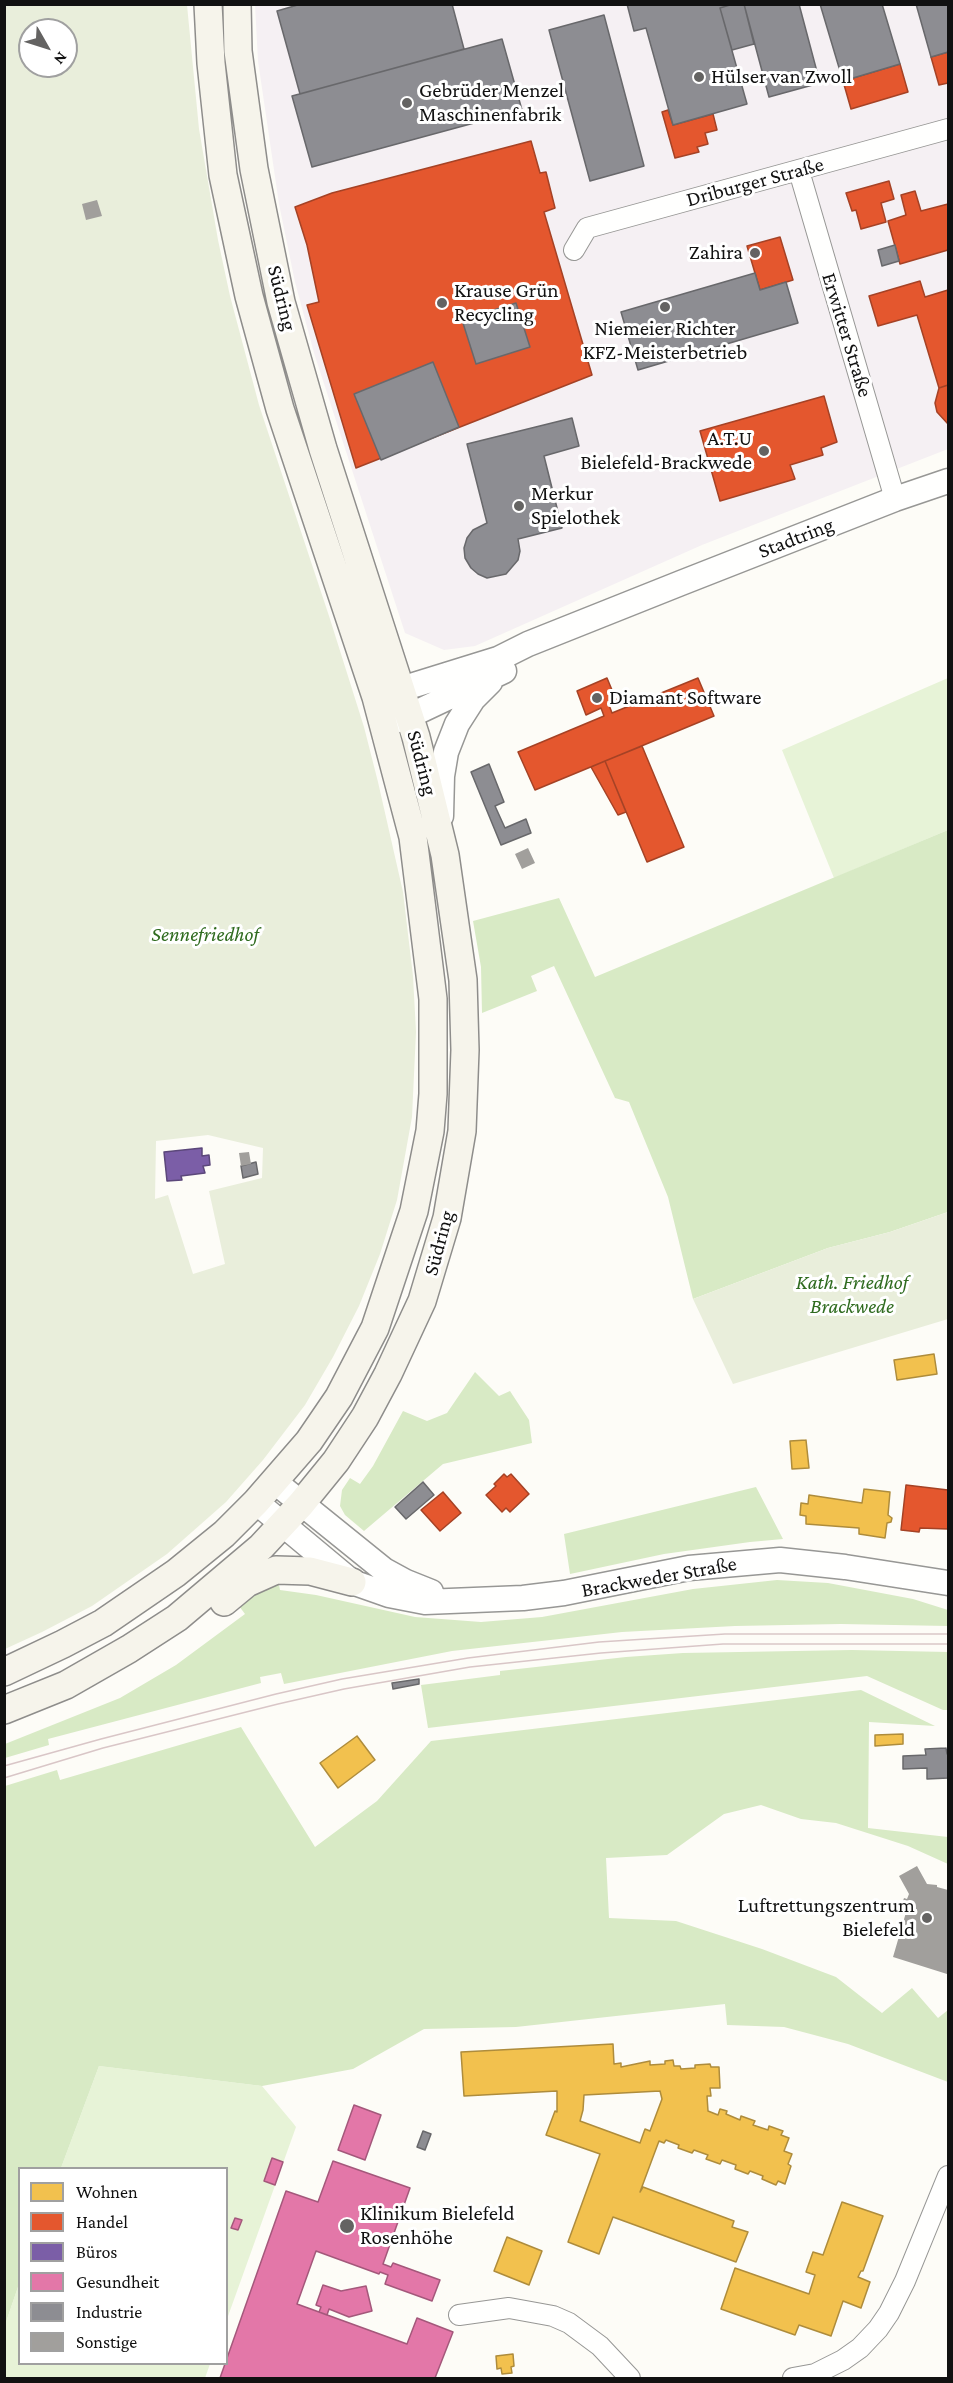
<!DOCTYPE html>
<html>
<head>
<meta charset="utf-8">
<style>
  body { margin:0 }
  #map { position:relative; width:953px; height:2383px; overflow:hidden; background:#fdfcf7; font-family:"Crimson Pro",serif }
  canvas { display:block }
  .frame { position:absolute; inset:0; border:6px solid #111; pointer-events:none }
  .legend { position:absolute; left:18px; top:2167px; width:210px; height:198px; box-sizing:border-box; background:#fff; border:2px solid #a0a0a0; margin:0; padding:8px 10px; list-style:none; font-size:18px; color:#111 }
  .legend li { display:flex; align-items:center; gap:12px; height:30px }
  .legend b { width:30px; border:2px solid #a0a0a0 }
  .north { position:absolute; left:18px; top:18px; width:60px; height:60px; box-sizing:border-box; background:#fff; border:2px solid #a0a0a0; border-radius:50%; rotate:129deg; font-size:16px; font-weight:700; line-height:24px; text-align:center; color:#111 }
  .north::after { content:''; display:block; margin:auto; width:21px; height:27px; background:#646362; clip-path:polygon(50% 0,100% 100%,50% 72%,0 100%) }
</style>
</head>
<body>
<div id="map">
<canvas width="953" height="2383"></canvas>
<div class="frame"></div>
<ul class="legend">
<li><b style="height:16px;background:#f2c14e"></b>Wohnen</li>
<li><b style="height:16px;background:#e4572e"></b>Handel</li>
<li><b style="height:16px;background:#7b5ea7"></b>Büros</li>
<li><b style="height:16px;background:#e377a8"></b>Gesundheit</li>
<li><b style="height:16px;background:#8d8d92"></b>Industrie</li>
<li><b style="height:16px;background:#a19f9c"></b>Sonstige</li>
</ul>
<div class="north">N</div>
</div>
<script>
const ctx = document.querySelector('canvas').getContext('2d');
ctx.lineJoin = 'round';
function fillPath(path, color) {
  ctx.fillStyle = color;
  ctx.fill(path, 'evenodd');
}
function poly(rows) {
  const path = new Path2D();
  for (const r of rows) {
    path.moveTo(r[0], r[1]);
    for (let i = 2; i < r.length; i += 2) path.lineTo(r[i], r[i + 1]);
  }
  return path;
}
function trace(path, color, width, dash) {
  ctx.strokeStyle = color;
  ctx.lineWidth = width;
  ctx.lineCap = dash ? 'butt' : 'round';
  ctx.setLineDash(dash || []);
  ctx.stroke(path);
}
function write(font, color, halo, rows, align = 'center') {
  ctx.font = font + ' "Crimson Pro",serif';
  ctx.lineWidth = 6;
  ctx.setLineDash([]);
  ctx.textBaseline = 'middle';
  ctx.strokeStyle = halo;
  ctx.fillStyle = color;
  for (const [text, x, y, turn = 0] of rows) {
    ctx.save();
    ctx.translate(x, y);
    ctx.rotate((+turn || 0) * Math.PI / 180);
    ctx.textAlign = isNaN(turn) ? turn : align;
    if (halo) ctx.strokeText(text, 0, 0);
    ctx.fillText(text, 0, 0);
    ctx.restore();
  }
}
const industrial = poly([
  [255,5,948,5,948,449,702,545,475,646,444,650,405,633,314,353,295,282,279,204,258,61]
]);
const green = poly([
  [948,678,948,830,834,878,782,750],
  [99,2066,262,2086,293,2123,296,2127,227,2319,226,2168,61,2168],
  [19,2284,20,2364,210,2364,205,2378,5,2378,5,2325]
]);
const forest = poly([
  [948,830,948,1212,890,1232,828,1248,693,1299,668,1197,629,1102,615,1098,554,966,531,976,537,991,482,1013,481,967,473,921,559,898,595,977],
  [475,1372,499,1396,510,1391,529,1420,532,1443,443,1464,364,1531,345,1515,340,1506,342,1490,350,1478,360,1484,373,1466,403,1411,427,1421,447,1413],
  [756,1487,783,1539,750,1542,664,1554,570,1574,564,1534],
  [777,1580,828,1583,913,1599,948,1610,948,1626,841,1624,735,1626,622,1632,452,1651,284,1684,281,1673,260,1677,261,1683,48,1739,49,1745,5,1758,5,1744,120,1698,176,1665,245,1614,239,1606,258,1591,273,1585,279,1585,280,1590,316,1595,415,1617,481,1622,542,1617,693,1589],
  [852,1650,948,1652,948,1710,943,1710,867,1676,428,1728,421,1685,500,1675,500,1671,626,1657,683,1653],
  [861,1690,935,1726,869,1722,868,1828,948,1837,948,1864,908,1846,836,1823,801,1819,761,1805,724,1814,667,1855,606,1858,609,1918,676,1921,762,1949,836,1977,882,2013,912,1988,938,2018,948,2010,948,2082,848,2044,784,2027,727,2025,725,2004,516,2027,424,2029,353,2069,262,2086,99,2066,61,2168,20,2168,19,2284,5,2325,5,1786,57,1770,60,1780,241,1727,315,1847,377,1801,431,1741]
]);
const cemetery = poly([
  [5,5,187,5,199,129,218,240,230,296,259,405,330,619,364,727,378,782,403,892,413,976,416,1032,412,1117,397,1200,380,1254,359,1306,333,1357,305,1405,263,1460,226,1502,167,1554,92,1606,42,1632,5,1649],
  [30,30,66,30,66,66,30,66],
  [208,1135,263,1148,262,1178,209,1191,225,1264,193,1274,168,1195,155,1199,156,1141],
  [948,1212,948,1319,733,1384,693,1299,828,1248,890,1232]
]);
const homes = poly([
  [522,246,535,287,510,295,497,254,522,246],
  [934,1354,937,1374,897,1380,894,1360,934,1354],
  [806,1440,809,1468,792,1469,790,1441,806,1440],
  [864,1489,890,1492,888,1515,892,1518,891,1522,887,1523,885,1538,859,1534,859,1528,806,1524,806,1516,800,1515,801,1503,808,1504,809,1495,862,1503,864,1489],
  [903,1734,903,1744,875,1746,875,1735,903,1734],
  [357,1736,375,1760,338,1788,320,1763,357,1736],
  [613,2044,614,2064,621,2063,621,2067,650,2061,650,2065,665,2064,665,2061,673,2060,674,2066,680,2066,681,2069,695,2068,695,2065,710,2064,711,2067,719,2067,720,2088,710,2088,711,2096,707,2096,708,2111,718,2115,720,2109,727,2111,726,2114,740,2120,741,2116,755,2121,753,2125,768,2130,769,2126,783,2131,781,2135,789,2138,784,2151,792,2154,788,2164,791,2166,785,2184,778,2181,776,2185,762,2179,763,2176,750,2171,748,2174,735,2169,736,2165,722,2160,720,2164,706,2159,708,2155,694,2150,692,2153,678,2148,679,2145,666,2140,664,2143,659,2141,653,2157,640,2192,643,2187,734,2221,732,2227,748,2232,736,2262,613,2217,599,2254,568,2242,600,2154,546,2135,555,2111,557,2112,557,2091,464,2096,461,2052,613,2044],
  [660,2091,662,2099,650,2131,645,2129,640,2143,580,2121,583,2110,584,2095,660,2091],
  [842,2202,883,2216,863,2271,861,2271,858,2277,870,2282,861,2308,843,2301,831,2336,799,2325,795,2335,721,2309,735,2268,809,2294,815,2275,806,2272,807,2269,813,2252,823,2255,842,2202],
  [507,2237,542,2251,529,2285,494,2271,507,2237],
  [513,2354,514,2366,511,2367,512,2373,502,2374,501,2368,497,2369,496,2356,513,2354]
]);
const shops = poly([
  [948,52,948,83,939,85,931,57,948,52],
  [900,64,908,92,851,109,843,81,900,64],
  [668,110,673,125,713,114,717,130,705,133,708,144,697,147,699,152,675,158,662,112,668,110],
  [531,141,540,173,546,172,555,208,544,212,592,375,356,468,307,305,319,302,307,245,295,207,332,193,531,141],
  [889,181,894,199,881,203,886,222,861,229,856,210,852,211,846,193,889,181],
  [915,191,921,211,948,204,948,250,900,264,888,221,906,215,901,195,915,191],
  [780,237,793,280,760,290,747,246,780,237],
  [920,281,925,297,948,290,948,385,939,388,917,315,878,326,869,296,920,281],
  [948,385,948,424,937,412,935,403,939,388,948,385],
  [824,396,837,442,821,448,823,455,790,465,795,479,720,501,700,431,824,396],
  [607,678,617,702,609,705,612,713,698,678,714,716,535,790,518,752,604,716,601,708,586,715,577,691,607,678],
  [642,746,684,847,647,862,605,761,642,746],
  [605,761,626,812,618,815,591,767,605,761],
  [504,1474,507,1477,511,1474,529,1494,510,1512,506,1508,502,1512,486,1495,496,1486,494,1484,504,1474],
  [906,1485,948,1490,948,1529,920,1528,919,1532,901,1530,906,1485],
  [443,1492,461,1513,440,1531,421,1510,443,1492]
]);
const offices = poly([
  [202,1148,202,1156,209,1155,210,1165,203,1166,205,1173,181,1176,182,1180,167,1181,164,1152,202,1148]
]);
const health = poly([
  [354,2105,381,2115,365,2160,338,2150,354,2105],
  [272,2158,283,2162,275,2185,264,2181,272,2158],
  [333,2161,410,2188,383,2264,391,2267,393,2263,440,2280,432,2301,385,2284,388,2275,380,2272,379,2274,316,2251,297,2304,407,2344,417,2318,453,2332,435,2378,220,2378,286,2191,318,2202,333,2161],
  [235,2218,242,2220,238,2230,231,2228,235,2218],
  [323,2285,341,2291,366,2286,372,2311,349,2317,329,2309,327,2315,319,2312,321,2307,316,2305,323,2285]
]);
const industry = poly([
  [301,4,452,4,464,49,300,94,277,11,301,4],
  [627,4,733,4,720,8,747,104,673,125,646,28,634,31,627,4],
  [733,4,744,4,754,44,732,50,720,8,733,4],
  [744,4,799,4,820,83,769,97,744,4],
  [820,4,882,4,900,64,843,81,820,4],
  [916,4,948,4,948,52,931,57,916,4],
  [604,15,644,166,590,181,549,30,604,15],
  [502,39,522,110,312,167,292,96,502,39],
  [895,245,899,261,882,266,878,250,895,245],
  [755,273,760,290,786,282,798,323,638,370,621,312,755,273],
  [516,303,530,347,476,364,462,320,516,303],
  [433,362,459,427,381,460,354,394,433,362],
  [572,418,579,446,544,456,562,528,518,539,520,551,518,560,506,574,487,578,478,574,471,568,465,558,464,548,467,538,473,530,487,523,467,444,572,418],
  [489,764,504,802,495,806,505,828,526,819,531,833,501,845,471,772,489,764],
  [256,1162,258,1174,243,1178,241,1166,256,1162],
  [423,1482,434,1495,406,1519,395,1507,423,1482],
  [419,1679,419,1684,393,1689,392,1683,419,1679],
  [946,1748,947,1754,948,1754,948,1778,927,1779,927,1768,903,1769,903,1756,926,1755,925,1749,946,1748],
  [423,2131,431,2134,425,2150,417,2147,423,2131]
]);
const building = poly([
  [97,200,102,216,86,220,82,204],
  [528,848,535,863,522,869,515,854],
  [249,1152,251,1164,241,1166,239,1153],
  [917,1866,927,1884,937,1885,937,1887,948,1890,947,1974,893,1957,907,1909,901,1907,904,1898,907,1899,909,1894,899,1876]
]);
const minor = poly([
  [799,171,895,499],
  [574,250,587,228,948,129],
  [459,2315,509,2308,553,2316,569,2323,600,2346,630,2378],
  [793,2378,815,2374,843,2360,860,2348,878,2329,889,2313,905,2281,948,2176]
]);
const tertiary = poly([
  [382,695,498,659,528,644,681,583,895,499,948,481],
  [391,722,409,716,504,671],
  [441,816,442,776,446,752,457,724,473,699,490,682],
  [275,1482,384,1570,406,1582,431,1592],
  [256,1502,352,1582,389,1595,425,1602,523,1598,564,1593,689,1568,780,1560,845,1567,948,1583]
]);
const secondary = poly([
  [224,1602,247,1583,276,1570,310,1571,352,1582],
  [4,1672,63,1644,103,1623,176,1573,224,1534,256,1502,309,1441,339,1397,375,1328,414,1211,430,1131,433,1094,433,999,413,837,376,697,280,409,249,296,223,175,211,63,208,4],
  [4,1710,66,1685,129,1649,177,1618,261,1547,301,1504,336,1461,365,1417,388,1374,422,1301,447,1218,462,1131,465,1050,463,980,445,855,416,737,323,449,281,302,254,169,238,51,237,4]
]);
const tram = poly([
  [4,1766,101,1739,276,1694,342,1679,468,1658,599,1642,725,1634,948,1634],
  [4,1778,103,1748,278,1704,344,1689,470,1667,601,1653,723,1644,948,1644]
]);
const markers = [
  [699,77,6,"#646362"],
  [407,103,6,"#646362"],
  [755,253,6,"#646362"],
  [442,303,6,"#646362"],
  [665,307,6,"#646362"],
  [764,451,6,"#646362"],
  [519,506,6,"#646362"],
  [597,698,6,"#646362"],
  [927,1918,6,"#646362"],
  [347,2226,8,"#646362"]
];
const poiNames = [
  ["Hülser van Zwoll",711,77],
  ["Gebrüder Menzel",419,91],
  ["Maschinenfabrik",419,115],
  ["Zahira",743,253,"right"],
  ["Krause Grün",454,291],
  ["Recycling",454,315],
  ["Niemeier Richter",665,329,"center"],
  ["KFZ-Meisterbetrieb",665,353,"center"],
  ["A.T.U",752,439,"right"],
  ["Bielefeld-Brackwede",752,463,"right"],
  ["Merkur",531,494],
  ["Spielothek",531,518],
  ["Diamant Software",609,698],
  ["Luftrettungszentrum",915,1906,"right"],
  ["Bielefeld",915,1930,"right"],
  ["Klinikum Bielefeld",360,2214],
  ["Rosenhöhe",360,2238]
];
const streetNames = [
  ["Driburger Straße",755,182,-15],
  ["Südring",282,298,76],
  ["Erwitter Straße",847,335,73],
  ["Stadtring",796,538,-21],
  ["Südring",422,763,75],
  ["Südring",439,1243,-75],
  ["Brackweder Straße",659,1577,-10]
];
const parkNames = [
  ["Sennefriedhof",205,935],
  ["Kath. Friedhof",852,1283],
  ["Brackwede",852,1307]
];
fillPath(industrial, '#f5f0f3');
fillPath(green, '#e7f3d7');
fillPath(forest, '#d8eac5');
fillPath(cemetery, '#e9eedb');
fillPath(homes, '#f2c14e');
trace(homes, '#ae8c3c', 1.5);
fillPath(shops, '#e4572e');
trace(shops, '#a54225', 1.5);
fillPath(offices, '#7b5ea7');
trace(offices, '#5b477a', 1.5);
fillPath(health, '#e377a8');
trace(health, '#a4587b', 1.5);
fillPath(industry, '#8d8d92');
trace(industry, '#68686b', 1.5);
fillPath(building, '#a19f9c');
trace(minor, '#979795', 22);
trace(tertiary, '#979795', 27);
trace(secondary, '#8e8d8b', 30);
trace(minor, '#fffffe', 20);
trace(tertiary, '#fffffe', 24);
trace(secondary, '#f6f4eb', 27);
trace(tram, '#d9c6c7', 1.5);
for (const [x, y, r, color] of markers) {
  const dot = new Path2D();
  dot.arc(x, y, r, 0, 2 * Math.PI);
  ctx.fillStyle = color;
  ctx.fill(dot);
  trace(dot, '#fff', 2);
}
write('21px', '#111', '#fff', poiNames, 'left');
write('21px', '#111', '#fff', streetNames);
write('italic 21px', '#2f6b1f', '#fff', parkNames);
</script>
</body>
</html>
